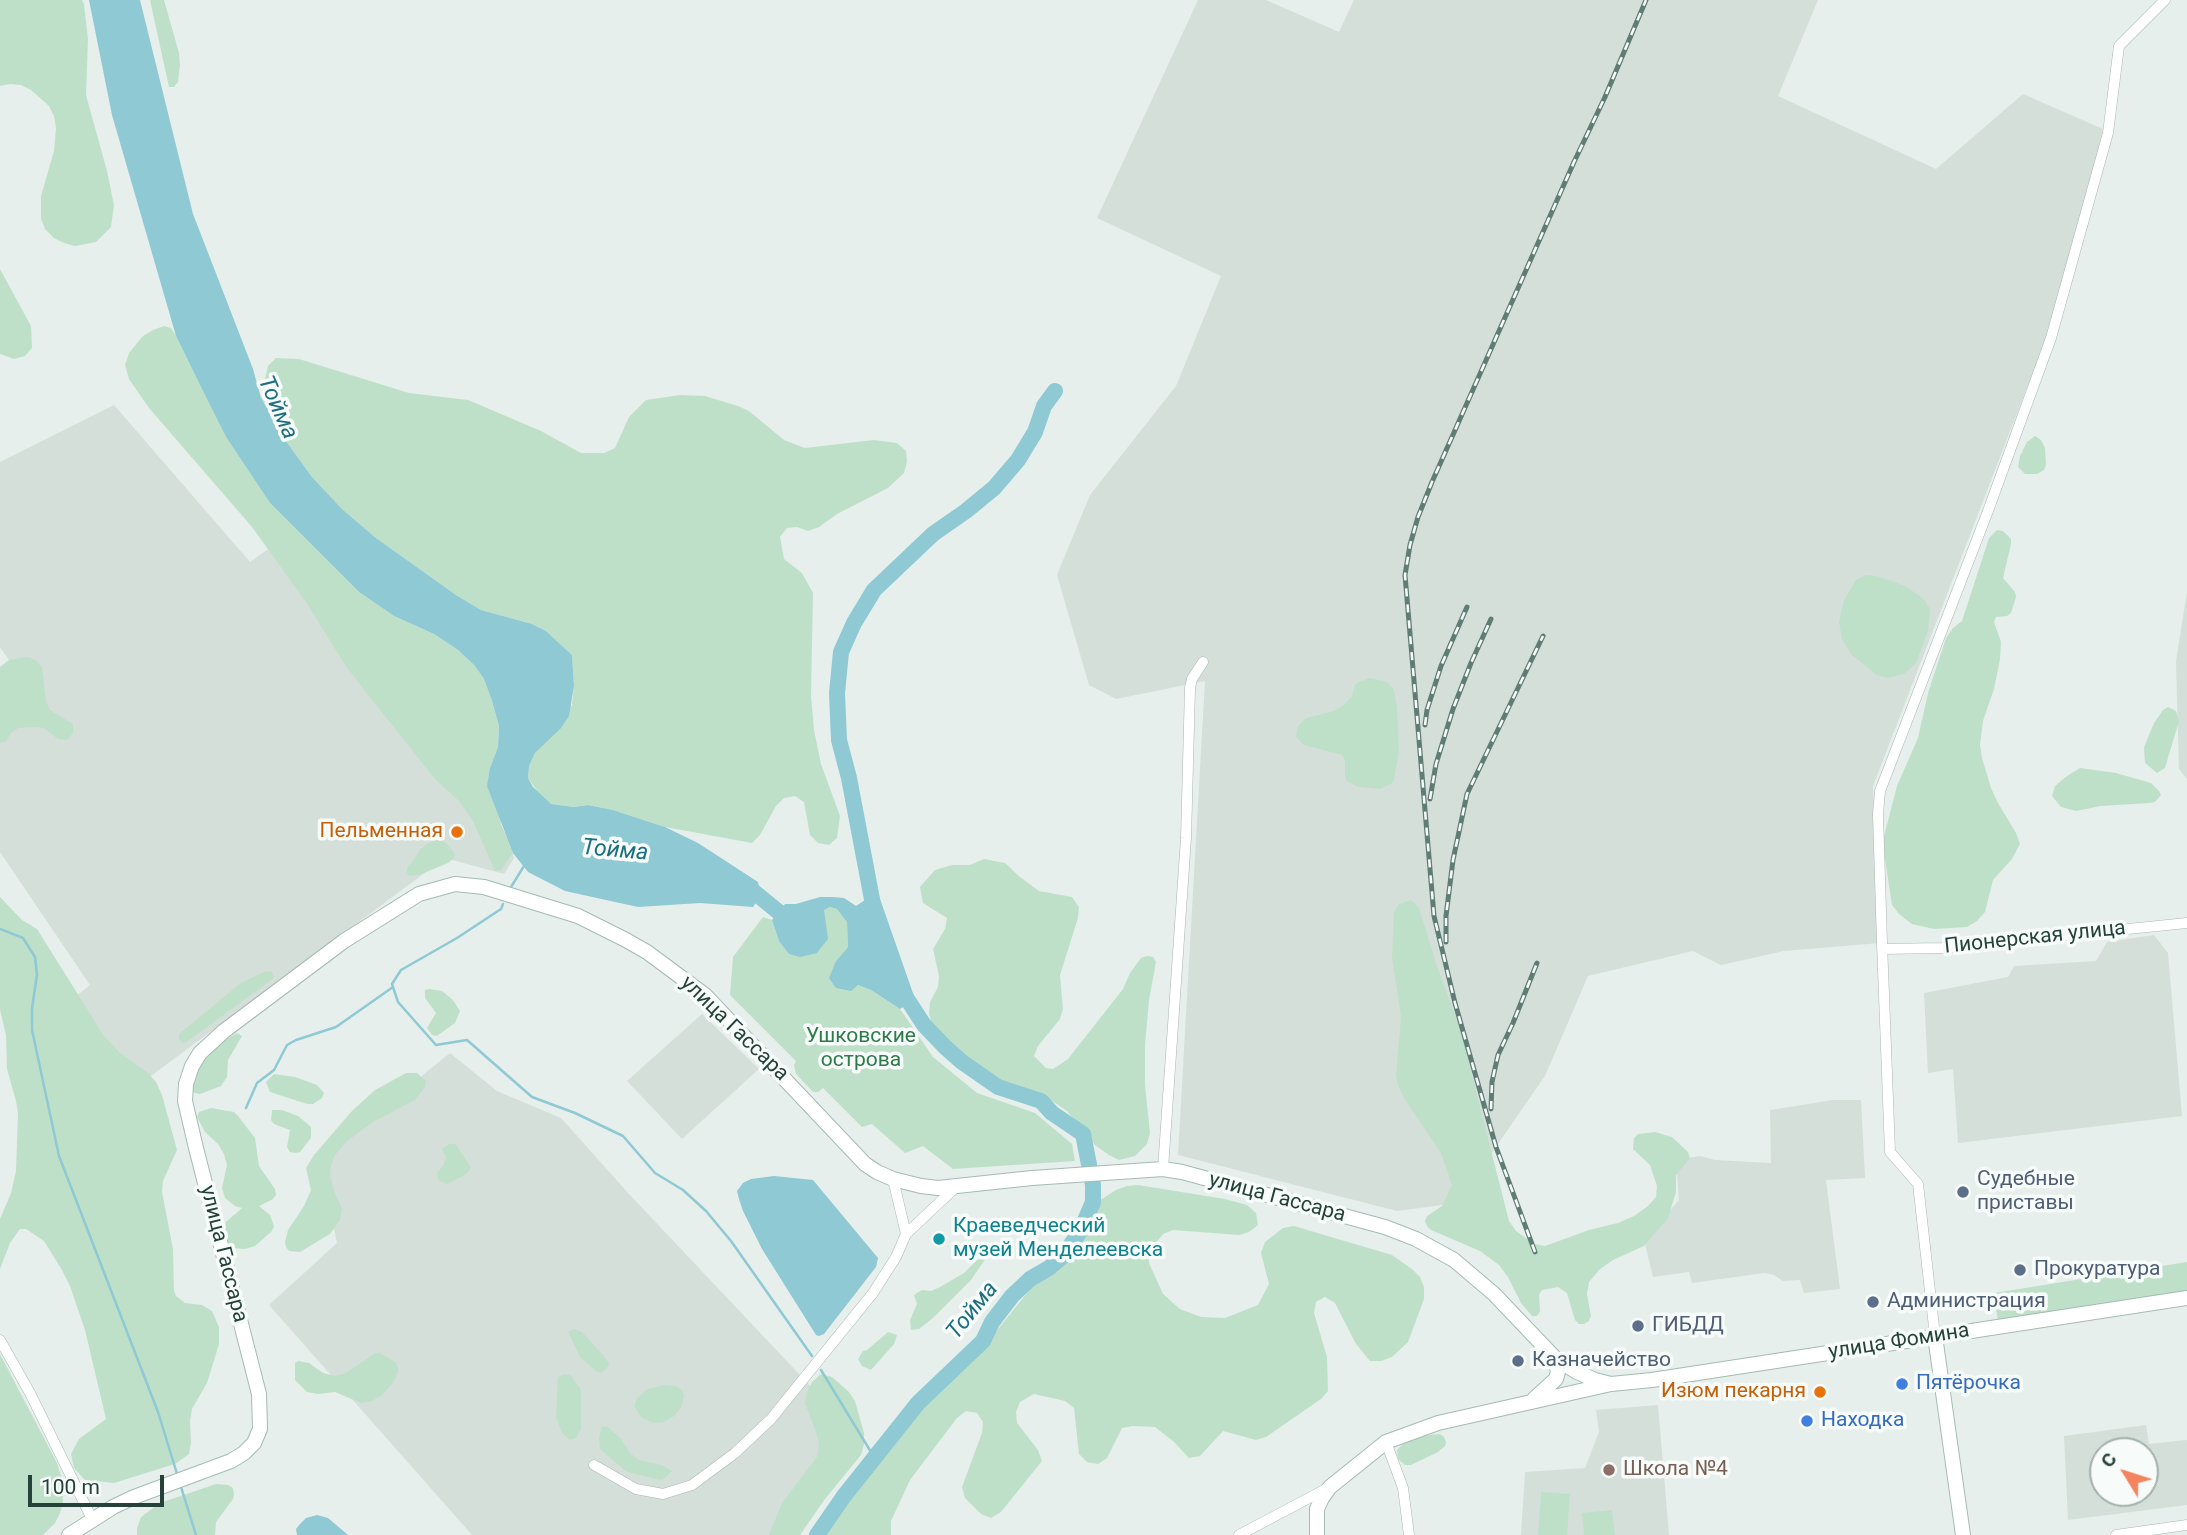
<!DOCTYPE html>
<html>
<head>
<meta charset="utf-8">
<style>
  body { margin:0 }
  #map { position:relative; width:2187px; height:1535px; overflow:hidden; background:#e6efeb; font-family:Roboto,sans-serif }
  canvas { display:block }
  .north { position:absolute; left:2089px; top:1437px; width:70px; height:70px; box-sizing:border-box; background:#f7fbf9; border:2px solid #a3b1ad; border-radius:50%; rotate:308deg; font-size:19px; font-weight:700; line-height:28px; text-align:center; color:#24423a }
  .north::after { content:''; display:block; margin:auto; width:24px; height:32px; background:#f4845f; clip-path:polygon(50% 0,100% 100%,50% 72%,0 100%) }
  .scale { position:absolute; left:28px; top:1475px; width:136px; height:32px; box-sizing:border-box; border:4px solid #24423a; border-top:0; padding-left:9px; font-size:21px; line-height:24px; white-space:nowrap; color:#24423a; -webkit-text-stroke:5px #f7fbf9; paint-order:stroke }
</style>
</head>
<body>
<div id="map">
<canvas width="2187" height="1535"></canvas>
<div class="north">С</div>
<div class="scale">100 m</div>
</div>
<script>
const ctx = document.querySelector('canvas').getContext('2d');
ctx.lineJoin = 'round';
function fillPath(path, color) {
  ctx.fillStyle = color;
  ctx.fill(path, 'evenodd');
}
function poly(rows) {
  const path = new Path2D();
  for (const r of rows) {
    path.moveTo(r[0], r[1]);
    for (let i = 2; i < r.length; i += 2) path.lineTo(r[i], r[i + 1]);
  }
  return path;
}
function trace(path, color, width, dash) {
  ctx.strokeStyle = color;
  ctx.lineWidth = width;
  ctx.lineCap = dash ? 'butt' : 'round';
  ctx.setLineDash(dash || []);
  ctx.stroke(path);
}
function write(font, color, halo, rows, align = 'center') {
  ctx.font = font + ' Roboto,sans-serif';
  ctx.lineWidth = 7;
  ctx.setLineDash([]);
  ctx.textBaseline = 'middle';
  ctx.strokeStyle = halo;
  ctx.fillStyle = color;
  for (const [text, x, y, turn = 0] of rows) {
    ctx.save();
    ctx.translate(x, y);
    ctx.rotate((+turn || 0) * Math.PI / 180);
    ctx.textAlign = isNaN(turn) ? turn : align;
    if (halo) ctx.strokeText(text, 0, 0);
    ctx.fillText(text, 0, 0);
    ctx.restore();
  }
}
const built = poly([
  [1198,0,1266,0,1339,32,1354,0,1818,0,1778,96,1936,169,2023,94,2103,129,2075,263,1873,786,1880,943,1784,951,1721,965,1693,951,1588,976,1545,1076,1457,1203,1397,1211,1178,1155,1205,681,1116,699,1089,685,1057,575,1090,495,1176,386,1221,276,1097,218],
  [114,405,250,562,278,542,509,838,514,858,504,874,445,858,136,1087,75,997,90,985,0,852,0,685,17,672,0,647,0,462],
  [2187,592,2187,779,2179,769,2176,661],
  [2154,935,2168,953,2182,1116,1958,1143,1953,1069,1928,1073,1924,993,2008,977,2014,966,2096,961,2107,942],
  [702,1014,759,1069,682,1139,627,1081],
  [450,1053,497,1091,561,1118,629,1194,850,1428,783,1535,472,1535,269,1305,337,1243,320,1158],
  [1833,1100,1861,1100,1865,1178,1826,1180,1840,1289,1804,1293,1800,1280,1783,1281,1774,1275,1764,1273,1692,1283,1689,1272,1653,1277,1644,1240,1679,1200,1676,1160,1700,1156,1715,1160,1771,1163,1770,1110],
  [1658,1405,1669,1535,1521,1535,1525,1472,1585,1468,1599,1432,1596,1410],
  [2146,1425,2149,1444,2187,1440,2187,1505,2068,1520,2064,1436],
  [2103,1451,2145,1451,2145,1493,2103,1493]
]);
const green = poly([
  [0,0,82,0,84,4,88,39,86,95,107,171,114,205,111,227,96,242,75,246,64,243,54,238,45,229,41,219,41,196,54,151,56,128,54,116,49,106,31,90,21,85,10,84,0,86],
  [150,0,164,0,179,53,180,65,178,82,174,87,169,87],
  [0,269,31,326,32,348,25,356,14,359,0,354],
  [164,326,171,328,176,336,226,437,270,503,359,592,394,616,434,634,458,650,474,665,484,679,492,701,499,726,498,747,490,768,501,824,513,853,501,870,495,871,473,821,460,802,435,779,365,691,345,665,306,602,252,527,149,408,129,379,125,365,129,353,143,336,153,330],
  [276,358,299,359,409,393,468,400,541,431,581,453,604,453,615,448,629,417,646,400,680,395,705,396,738,406,749,411,784,440,805,448,874,440,897,443,906,451,907,462,904,473,888,488,837,514,819,527,808,531,797,527,787,528,780,537,784,559,802,573,813,593,811,695,814,730,821,764,840,816,837,838,829,845,818,843,810,835,804,802,795,796,784,798,776,806,760,835,752,843,665,827,613,810,588,805,574,807,551,804,543,799,528,778,529,766,535,753,546,741,572,705,574,686,572,655,546,631,532,624,481,610,456,595,376,538,342,509,312,477,286,441,261,398,268,366],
  [2035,436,2041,440,2045,448,2046,465,2044,470,2037,474,2025,474,2018,467,2020,456,2027,442],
  [1997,530,2003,531,2011,539,2011,544,2003,578,2015,592,2016,597,2011,613,2007,616,1996,617,1994,622,2001,642,2000,659,1994,689,1983,721,1980,745,1982,758,1991,788,1998,803,2016,833,2020,844,2012,859,1993,880,1985,912,1977,921,1967,927,1934,929,1912,924,1899,914,1892,905,1884,853,1884,836,1897,786,1918,738,1928,693,1946,638,1953,628,1962,621,1989,538],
  [1866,575,1877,576,1905,586,1924,599,1930,609,1928,631,1916,663,1904,674,1888,678,1877,675,1851,654,1842,639,1839,622,1844,600,1856,580],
  [27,657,36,660,42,667,46,702,50,710,73,724,73,733,67,740,58,739,44,728,35,727,18,728,11,733,6,741,0,743,0,667,9,660],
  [1370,678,1387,682,1394,690,1397,707,1399,752,1394,780,1391,784,1380,789,1358,787,1347,781,1345,776,1345,760,1342,755,1304,745,1296,737,1298,726,1306,718,1334,711,1344,705,1352,696,1355,685,1359,682],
  [2168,707,2176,711,2179,721,2165,768,2157,773,2145,763,2144,747,2154,723,2163,710],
  [2080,768,2116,773,2151,783,2159,791,2161,795,2155,802,2150,803,2101,806,2076,811,2061,807,2052,796,2055,786,2067,776],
  [437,840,446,843,454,853,455,857,448,863,419,875,410,876,407,873,407,868,414,860,420,849,428,843],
  [984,859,1005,863,1020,877,1039,891,1072,897,1079,907,1078,918,1060,975,1063,1009,1060,1019,1038,1046,1034,1056,1046,1068,1053,1069,1068,1059,1123,989,1130,973,1141,958,1147,956,1153,957,1156,962,1149,1000,1145,1045,1145,1085,1150,1133,1147,1144,1135,1156,1119,1160,1109,1155,1095,1145,1067,1111,1045,1096,999,1080,945,1043,932,1025,929,1014,930,1002,938,987,939,976,933,949,945,929,947,918,923,903,920,887,935,870,952,865,970,865],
  [0,897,22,920,37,929,104,1036,120,1053,148,1073,156,1082,162,1095,177,1150,163,1181,162,1192,173,1249,174,1290,176,1296,185,1303,202,1305,212,1311,219,1327,219,1344,207,1383,192,1409,190,1421,191,1443,189,1454,175,1464,114,1483,85,1480,74,1468,71,1454,79,1439,106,1419,85,1330,70,1286,62,1270,44,1241,26,1229,20,1229,10,1243,0,1269,0,1219,11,1193,16,1171,18,1113,16,1101,7,1069,6,1035,0,1010],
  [1411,900,1419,908,1437,966,1460,1028,1509,1221,1516,1231,1534,1244,1545,1246,1589,1230,1618,1223,1634,1216,1648,1206,1656,1197,1657,1186,1650,1165,1633,1149,1634,1138,1638,1134,1655,1132,1672,1137,1688,1152,1690,1158,1676,1175,1676,1192,1668,1218,1644,1246,1613,1260,1600,1269,1589,1282,1587,1294,1591,1316,1589,1321,1584,1324,1579,1324,1575,1320,1567,1293,1558,1287,1542,1290,1539,1295,1540,1311,1537,1316,1532,1316,1521,1303,1508,1277,1499,1265,1480,1251,1431,1230,1427,1226,1425,1221,1427,1216,1442,1206,1452,1185,1441,1153,1406,1101,1398,1086,1396,1075,1401,1017,1392,957,1394,912,1399,904],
  [830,907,837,909,847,921,848,947,836,961,858,985,871,990,900,1009,933,1057,977,1093,1035,1113,1072,1144,1075,1161,953,1169,923,1146,905,1153,872,1124,862,1127,823,1088,818,1092,813,1092,796,1074,794,1065,796,1061,730,995,733,957,763,917,772,920,779,941,817,953,827,939,823,910],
  [266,971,272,972,274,977,270,981,188,1041,183,1043,179,1039,179,1034,241,983],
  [429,989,442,991,453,1000,460,1011,455,1023,437,1036,432,1035,427,1028,436,1013,425,998,425,990],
  [237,1033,242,1036,228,1060,227,1077,221,1086,200,1094,195,1093,191,1089,199,1066,223,1041],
  [406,1073,417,1073,426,1081,425,1087,415,1100,373,1122,346,1142,335,1155,331,1165,330,1176,335,1193,342,1209,340,1220,330,1234,300,1252,289,1251,286,1247,285,1242,288,1230,304,1206,311,1190,306,1168,314,1155,352,1111,375,1090],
  [274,1074,295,1077,317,1085,324,1093,322,1098,313,1104,307,1104,270,1092,266,1082],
  [211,1108,234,1112,238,1116,255,1138,259,1166,275,1189,276,1195,273,1199,259,1206,270,1215,274,1226,272,1231,255,1246,245,1249,228,1248,223,1233,226,1222,242,1208,235,1206,225,1198,222,1188,227,1165,224,1154,218,1144,205,1132,197,1117,199,1112],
  [272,1110,282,1110,298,1116,311,1127,311,1138,300,1152,295,1153,290,1152,287,1147,290,1130,274,1124,271,1120],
  [449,1144,455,1144,460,1151,470,1166,470,1170,463,1176,447,1184,439,1181,437,1173,443,1166,446,1157,442,1149],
  [1138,1185,1225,1199,1247,1205,1256,1213,1258,1225,1249,1232,1239,1235,1173,1230,1163,1234,1149,1252,1149,1263,1163,1294,1180,1309,1201,1317,1225,1318,1258,1305,1269,1284,1261,1253,1265,1242,1283,1228,1294,1226,1392,1255,1412,1269,1420,1277,1424,1287,1424,1299,1408,1342,1392,1357,1381,1361,1370,1361,1356,1344,1335,1303,1325,1297,1316,1302,1314,1313,1327,1357,1328,1391,1321,1399,1266,1437,1256,1440,1223,1431,1200,1456,1189,1458,1173,1441,1155,1427,1133,1426,1122,1428,1107,1458,1098,1464,1087,1462,1079,1454,1074,1408,1065,1401,1034,1394,1020,1402,1016,1412,1017,1423,1038,1450,1042,1461,1001,1512,991,1518,981,1514,965,1498,962,1487,982,1433,983,1422,977,1413,966,1411,957,1418,910,1480,891,1521,891,1535,825,1535,904,1420,937,1387,969,1365,1035,1283,1063,1264,1078,1245,1097,1202,1116,1190,1127,1186],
  [986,1258,971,1280,933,1318,919,1329,911,1330,910,1320,917,1304,914,1295,922,1290,931,1291,940,1287,964,1273,977,1260],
  [2187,1262,2187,1294,1998,1322,1994,1293],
  [574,1329,582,1332,603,1355,609,1363,608,1367,601,1373,597,1372,580,1357,568,1332],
  [888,1332,897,1335,894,1344,871,1370,862,1366,858,1359,863,1351,867,1350],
  [380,1353,395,1362,398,1367,398,1372,393,1383,381,1396,372,1401,361,1403,335,1392,318,1394,307,1392,295,1380,295,1363,298,1361,309,1363,323,1373,335,1376,346,1373,374,1354],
  [0,1354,57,1463,62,1479,63,1502,60,1513,55,1523,43,1535,0,1535],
  [565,1374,570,1375,581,1389,581,1429,576,1438,570,1440,562,1433,556,1417,558,1377],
  [821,1374,832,1377,849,1392,855,1401,864,1433,864,1444,861,1455,825,1499,800,1535,769,1535,782,1503,817,1457,819,1445,817,1435,805,1403,807,1392,812,1382],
  [665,1385,676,1386,681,1389,684,1395,682,1406,674,1416,664,1422,653,1423,642,1418,634,1406,637,1398,648,1389],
  [602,1426,608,1427,621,1439,630,1453,639,1460,662,1465,672,1471,664,1479,659,1480,627,1472,600,1449,599,1438],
  [1440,1434,1444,1437,1446,1442,1445,1446,1438,1452,1411,1465,1405,1465,1398,1459,1397,1450,1404,1443,1420,1436],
  [216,1484,228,1485,233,1488,234,1494,233,1499,216,1522,215,1535,137,1535,137,1528,141,1517,160,1503],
  [1541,1492,1570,1494,1567,1535,1538,1535],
  [1612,1510,1615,1535,1584,1535,1582,1513]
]);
const water = poly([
  [89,0,140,0,193,214,253,369,261,398,286,441,312,477,342,509,376,538,456,595,481,610,532,624,546,631,572,655,574,686,569,716,561,728,535,753,529,766,528,778,533,787,551,804,574,807,588,805,613,810,665,827,698,843,758,882,760,897,753,907,700,903,638,907,565,891,528,872,513,853,487,786,490,768,498,747,499,726,492,701,484,679,474,665,458,650,434,634,394,616,359,592,270,503,226,437,206,397,176,336,112,115],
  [871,896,879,896,915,999,900,1009,871,990,858,985,851,991,836,988,829,978,836,961,848,947,847,922,837,909,830,907,824,910,828,939,817,953,800,957,789,954,779,941,772,920,785,904,796,904,820,897,833,897,844,898,856,906],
  [774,1176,813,1180,878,1258,876,1267,824,1334,819,1336,816,1335,762,1249,743,1211,739,1199,737,1191,743,1183,751,1179],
  [317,1515,328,1518,348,1535,297,1535,296,1529,300,1524,306,1518]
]);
const stream = poly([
  [511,887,524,866],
  [503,904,501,909,457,938,401,970,392,984,398,1002,436,1045,467,1040,532,1097,575,1113,623,1136,655,1173,683,1190,706,1211,731,1241,812,1356],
  [0,929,23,938,35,957,37,975,32,1008,32,1030,59,1156,158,1412,178,1477],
  [246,1108,257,1083,274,1070,287,1045,296,1040,336,1027,393,987],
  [821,1370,874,1457],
  [181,1487,196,1535]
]);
const river = poly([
  [742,886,748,887,786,918,795,914],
  [875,915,849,778,839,740,837,693,841,652,854,623,874,590,933,534,966,511,994,488,1018,460,1035,432,1044,406,1055,391],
  [817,1535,844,1496,918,1403,983,1341,992,1322,1012,1296,1030,1279,1049,1268,1063,1256,1081,1230,1093,1202,1093,1185,1083,1134,1052,1113,1041,1101,998,1087,962,1062,945,1047,924,1025,898,985]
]);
const street = poly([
  [1882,949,1942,948,2187,923],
  [1163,1169,1186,838,1190,688,1192,679,1203,662],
  [893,1179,906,1234],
  [1935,1336,1918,1184,1890,1152,1882,943,1878,814,1880,791,1988,511,2051,338,2108,133,2119,46,2165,0],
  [0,1340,30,1393,92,1519],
  [1386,1442,1403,1488,1409,1535],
  [594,1465,636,1489,663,1494,692,1485,735,1453,771,1419,873,1293,896,1257,906,1234,956,1187],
  [1239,1535,1328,1488],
  [2116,1535,2187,1525]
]);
const secondary = poly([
  [1935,1336,1963,1535],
  [1534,1399,1556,1379,1558,1372,1555,1358],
  [69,1535,113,1507,134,1497,231,1461,244,1453,254,1443,260,1429,259,1394,196,1148,185,1101,186,1084,192,1066,200,1053,224,1031,344,941,419,894,455,884,484,887,578,916,626,940,647,952,705,995,865,1164,877,1172,893,1179,921,1186,938,1188,1032,1178,1163,1169,1182,1172,1385,1227,1416,1239,1454,1260,1494,1294,1555,1358,1577,1372,1595,1380,1611,1384],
  [1317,1535,1317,1509,1322,1498,1330,1487,1386,1442,1438,1423,1611,1384,1652,1380,2187,1298]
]);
const rail = poly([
  [1425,725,1427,710,1441,666,1467,607],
  [1430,799,1436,764,1453,709,1471,663,1491,619],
  [1446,942,1446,916,1453,860,1467,794,1543,636],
  [1491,1109,1492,1082,1498,1055,1513,1023,1537,963],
  [1535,1252,1496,1147,1455,1003,1434,916,1405,575,1410,545,1418,517,1432,482,1574,162,1605,97,1646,0]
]);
const markers = [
  [457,832,7,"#e8710a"],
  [1963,1192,7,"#5c6f8a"],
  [939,1239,7,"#0f9aa8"],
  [2020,1270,7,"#5c6f8a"],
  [1873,1302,7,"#5c6f8a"],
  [1638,1326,7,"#5c6f8a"],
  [1518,1361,7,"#5c6f8a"],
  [1902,1384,7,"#3f7fe0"],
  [1820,1392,7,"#e8710a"],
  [1807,1421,7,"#3f7fe0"],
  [1609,1470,7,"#8d6e63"]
];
const foodNames = [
  ["Пельменная",443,832],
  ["Изюм пекарня",1806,1392]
];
const streetNames = [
  ["Пионерская улица",2035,938,-6],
  ["улица Гассара",734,1029,44],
  ["улица Гассара",1277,1198,15],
  ["улица Гассара",223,1254,76],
  ["улица Фомина",1899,1342,-9]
];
const parkNames = [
  ["Ушковские",861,1037],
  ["острова",861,1061]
];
const serviceNames = [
  ["Судебные",1977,1180],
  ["приставы",1977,1204],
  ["Прокуратура",2034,1270],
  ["Администрация",1887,1302],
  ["ГИБДД",1652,1326],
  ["Казначейство",1532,1361]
];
const cultureNames = [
  ["Краеведческий",953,1227],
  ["музей Менделеевска",953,1251]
];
const shopNames = [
  ["Пятёрочка",1916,1384],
  ["Находка",1821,1421]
];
const educationNames = [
  ["Школа №4",1623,1470]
];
const waterNames = [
  ["Тойма",277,408,66],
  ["Тойма",615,851,5],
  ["Тойма",973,1311,-51]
];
fillPath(built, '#d4dfda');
fillPath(green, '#bfe0c8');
fillPath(water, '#8ec9d4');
trace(stream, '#8ec9d4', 2.5);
trace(river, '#8ec9d4', 16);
trace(street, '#a8b8b2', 11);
trace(secondary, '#a4bbb3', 16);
trace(street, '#fff', 10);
trace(secondary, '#fff', 14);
trace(rail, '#5f7d75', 5);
trace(rail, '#f7fbf9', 2.5, [8]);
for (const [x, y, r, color] of markers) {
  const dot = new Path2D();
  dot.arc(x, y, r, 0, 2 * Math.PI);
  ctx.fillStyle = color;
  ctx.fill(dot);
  trace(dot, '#f7fbf9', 2.5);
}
write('21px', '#c56008', '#f7fbf9', foodNames, 'right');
write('21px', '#24423a', '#f7fbf9', streetNames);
write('21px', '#2d7a4b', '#f7fbf9', parkNames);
write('21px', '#4e5e75', '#f7fbf9', serviceNames, 'left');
write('21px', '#0d838f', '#f7fbf9', cultureNames, 'left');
write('21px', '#366cbe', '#f7fbf9', shopNames, 'left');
write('21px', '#785e54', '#f7fbf9', educationNames, 'left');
write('italic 23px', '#1c6f80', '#f7fbf9', waterNames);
</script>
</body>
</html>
